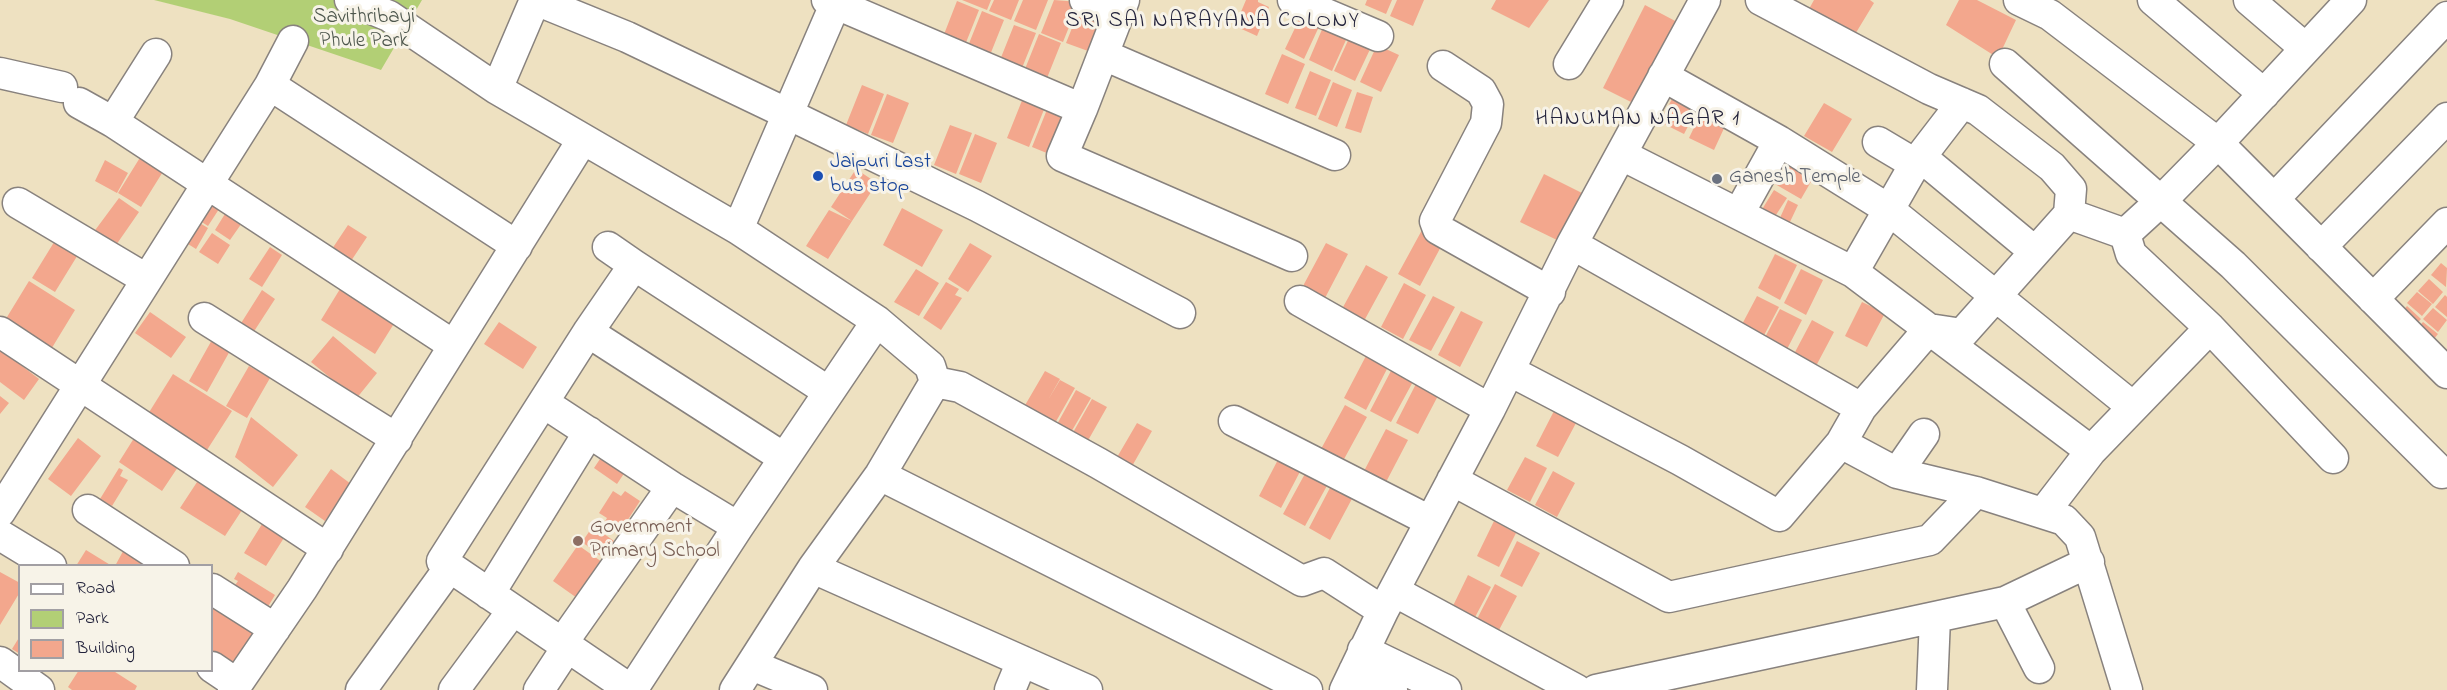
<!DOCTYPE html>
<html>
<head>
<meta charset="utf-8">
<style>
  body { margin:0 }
  #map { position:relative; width:2447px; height:690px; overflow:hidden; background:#eee1c1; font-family:"Indie Flower",sans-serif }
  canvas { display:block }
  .legend { position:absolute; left:18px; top:564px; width:195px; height:108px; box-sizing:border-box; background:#f7f3e8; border:2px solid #a29fa3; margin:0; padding:8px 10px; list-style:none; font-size:18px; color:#22223b }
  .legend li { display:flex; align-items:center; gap:12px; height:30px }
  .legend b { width:30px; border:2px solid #a29fa3 }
</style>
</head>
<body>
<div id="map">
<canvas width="2447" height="690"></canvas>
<ul class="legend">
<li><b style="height:8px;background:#fff"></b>Road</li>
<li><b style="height:16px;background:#b2cf75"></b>Park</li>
<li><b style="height:16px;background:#f3a78d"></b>Building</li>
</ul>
</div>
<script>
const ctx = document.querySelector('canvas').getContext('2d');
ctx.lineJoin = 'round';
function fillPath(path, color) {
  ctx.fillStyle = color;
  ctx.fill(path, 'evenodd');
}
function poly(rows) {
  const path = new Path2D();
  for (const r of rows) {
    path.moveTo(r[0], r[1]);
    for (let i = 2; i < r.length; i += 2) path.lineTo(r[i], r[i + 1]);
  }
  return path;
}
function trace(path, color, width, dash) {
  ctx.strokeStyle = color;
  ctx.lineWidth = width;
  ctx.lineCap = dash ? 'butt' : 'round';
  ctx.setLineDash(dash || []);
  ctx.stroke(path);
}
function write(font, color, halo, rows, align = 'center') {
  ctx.font = font + ' "Indie Flower",sans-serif';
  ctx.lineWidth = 6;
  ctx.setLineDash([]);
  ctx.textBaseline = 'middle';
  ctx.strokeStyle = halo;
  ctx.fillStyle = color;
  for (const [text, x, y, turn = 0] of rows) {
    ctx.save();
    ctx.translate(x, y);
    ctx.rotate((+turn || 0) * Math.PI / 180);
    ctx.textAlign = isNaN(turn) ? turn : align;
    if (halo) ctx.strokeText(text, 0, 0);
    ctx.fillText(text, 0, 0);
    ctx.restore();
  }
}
const green = poly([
  [154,0,422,0,381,70,230,19]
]);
const building = poly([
  [962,0,991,0,987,10],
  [994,0,1019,0,1011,20,989,11],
  [1023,0,1048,0,1036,30,1014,21],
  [1054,0,1079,2,1063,42,1041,33],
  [1246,0,1258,0,1258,2,1269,7,1257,36,1235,26],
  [1367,0,1392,0,1386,14,1365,5],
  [1397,0,1424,0,1413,26,1390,16],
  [1496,0,1549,0,1529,28,1491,9],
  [1814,0,1870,0,1874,3,1854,36,1809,9],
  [1959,0,1977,0,2016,20,1998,58,1946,25],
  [957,1,979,10,963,50,941,42],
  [1082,3,1104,11,1088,51,1066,43],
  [1645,5,1679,23,1637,105,1603,88],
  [1304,9,1323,18,1304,59,1285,49],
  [982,11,1004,20,988,60,966,51],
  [1326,20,1350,31,1332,71,1309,60],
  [1014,25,1036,33,1020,73,998,65],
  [1039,34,1061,43,1045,83,1023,74],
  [1351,34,1373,43,1355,81,1334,71],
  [1377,45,1399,55,1381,92,1360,82],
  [1282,54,1305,64,1288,104,1265,94],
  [1310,71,1331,80,1316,116,1295,108],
  [1333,82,1352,90,1337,127,1318,119],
  [862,85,884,94,868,134,846,125],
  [1357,92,1373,97,1361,133,1345,128],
  [887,94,909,103,893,143,871,135],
  [1674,95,1698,107,1684,134,1660,122],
  [1023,98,1045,107,1029,147,1007,138],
  [1824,103,1852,119,1832,152,1804,136],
  [1048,107,1070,116,1054,156,1032,147],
  [1701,113,1726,124,1714,150,1689,138],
  [950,125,972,133,956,174,934,165],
  [975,134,997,143,981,183,959,174],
  [141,156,164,170,141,207,118,193],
  [1790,158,1816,173,1801,199,1775,184],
  [105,160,128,173,117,193,95,181],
  [856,169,877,183,852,221,831,207],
  [1544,174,1582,193,1559,241,1520,222],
  [1774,190,1787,198,1774,218,1761,211],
  [119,198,139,212,114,248,93,233],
  [211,199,221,206,208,226,197,219],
  [1788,200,1798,205,1789,224,1779,220],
  [902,208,943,230,922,267,883,245],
  [228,209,244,220,230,240,215,230],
  [829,210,852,221,828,259,806,246],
  [193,219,208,228,196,249,180,239],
  [348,225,367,237,347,267,328,255],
  [1422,230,1444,241,1420,286,1398,274],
  [212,233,230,245,218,264,199,252],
  [56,239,79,253,55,292,32,278],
  [970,243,992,256,968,292,948,279],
  [1326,243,1348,254,1325,298,1303,286],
  [270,247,282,255,262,287,249,279],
  [1775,254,1797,265,1780,300,1758,288],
  [2441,263,2447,268,2446,287,2431,275],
  [1366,265,1388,277,1364,321,1342,309],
  [916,269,939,283,919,316,894,302],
  [1801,269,1823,280,1806,315,1784,303],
  [2429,279,2443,292,2433,304,2418,291],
  [29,281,75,310,50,351,4,322],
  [946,282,959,289,955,295,962,298,941,330,923,318],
  [1404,283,1426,295,1403,339,1381,327],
  [340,289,395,322,375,354,321,320],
  [262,290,275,299,251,336,238,328],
  [2417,292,2432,304,2422,316,2407,303],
  [2445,295,2447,297,2447,317,2435,307],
  [1433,296,1455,307,1431,351,1409,340],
  [1757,296,1779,307,1761,341,1739,330],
  [1862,302,1885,313,1867,347,1845,336],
  [2407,306,2421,319,2411,330,2397,318],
  [2433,308,2447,320,2438,332,2423,319],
  [1780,309,1802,320,1784,355,1762,343],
  [1461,311,1483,322,1460,367,1438,355],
  [150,312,186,337,171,358,135,333],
  [1812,320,1834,332,1816,366,1794,354],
  [499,322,537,347,523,369,484,344],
  [2423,322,2438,334,2428,346,2413,333],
  [333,336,377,373,356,399,311,362],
  [213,338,231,349,207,392,189,381],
  [0,349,39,379,24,400,0,382],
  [1367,354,1389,365,1366,410,1344,398],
  [249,366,270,378,247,418,226,406],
  [1393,367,1415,378,1391,422,1370,411],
  [1045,371,1060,379,1048,400,1060,380,1075,388,1054,425,1024,407],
  [173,374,232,411,207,450,148,414],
  [1419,378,1441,390,1418,434,1396,423],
  [1076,390,1091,398,1070,434,1056,426],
  [0,396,9,403,0,414],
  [1092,399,1107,407,1086,444,1071,436],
  [1345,405,1367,417,1343,461,1321,449],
  [1554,411,1576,423,1558,457,1536,446],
  [251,417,298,455,273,487,235,457],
  [1137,423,1152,431,1131,468,1116,459],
  [1386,429,1408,440,1385,484,1363,473],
  [136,435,180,464,162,491,119,462],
  [78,438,101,456,71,496,48,479],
  [1282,452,1304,464,1281,508,1259,496],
  [604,453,627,469,617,484,594,468],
  [1525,457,1547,468,1530,502,1507,490],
  [119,468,123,470,120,476,128,480,112,506,100,499],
  [331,469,351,484,325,521,305,507],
  [1307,470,1329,482,1305,526,1283,514],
  [1553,471,1575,483,1557,517,1535,505],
  [199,479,244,507,225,536,180,508],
  [1332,484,1354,495,1330,540,1309,528],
  [613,491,621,496,625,491,640,501,618,535,603,525,607,518,599,513],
  [267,516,289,530,266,566,244,553],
  [1494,521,1516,533,1499,567,1477,556],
  [593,526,614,541,602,557,582,542],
  [1517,541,1540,553,1522,587,1500,576],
  [127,544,150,566,115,566],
  [578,545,602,562,577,598,553,581],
  [86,550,112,566,76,566],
  [0,572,20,583,20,592,0,625],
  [238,572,275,595,263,615,229,594,238,581,234,579],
  [1468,575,1491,587,1473,621,1451,610],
  [1495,584,1517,596,1499,630,1477,619],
  [212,606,262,629,238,667,212,650],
  [20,636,20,654,12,649],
  [79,670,112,670,137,686,135,690,72,690,68,687]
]);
const minor = poly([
  [350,0,389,16,497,89,738,229,877,321,930,366,935,382,880,475,813,568,735,690],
  [536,0,627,37,788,114,977,206,1180,313],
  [827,0,1082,109,1062,156,1292,256],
  [1085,0,1118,14],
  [1293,0,1378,36],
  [1761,0,1929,89,1978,110,2052,167,2071,189,2069,214],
  [2019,0,2050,15,2218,143,2447,373],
  [2153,0,2264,94],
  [2249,0,2305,48],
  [1104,55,1335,155],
  [1569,64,1608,0],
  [2005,64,2233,265,2442,473],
  [1443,66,1481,91,1488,104,1486,123,1435,221,1438,229,1550,292],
  [0,73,62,87],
  [1663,76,1779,141,1888,209,2133,407],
  [270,85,293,41],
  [497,89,535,0],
  [79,103,113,122,453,345],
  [1082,109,1124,0],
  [113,122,156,54],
  [1878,142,1915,164],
  [1622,155,1853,272,2091,451],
  [1921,157,2034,251],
  [2274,199,2447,17],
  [18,203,146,279],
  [1739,213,1779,141],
  [738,229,837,0],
  [2125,234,2131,254,2210,328,2333,458],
  [1572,244,1861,408],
  [608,247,634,265],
  [2321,247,2447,118],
  [1853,272,1915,164,1962,103],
  [2373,299,2447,223],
  [1300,301,1490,409],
  [204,318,397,439],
  [0,332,328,549],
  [588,332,784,458],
  [1510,371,1680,460,1779,516,1841,443,1861,408,1929,329,1962,334,2069,214,2125,234,2161,201,2218,143,2351,0],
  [935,382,960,387,1098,463,1302,581,1324,573,1383,611],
  [544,403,672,487,738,527],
  [1234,421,1430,521],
  [1841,443,1897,473,1976,492,2064,520,2080,537,2127,690],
  [1897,473,1924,434],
  [880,475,1307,690],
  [1452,480,1669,597,1930,540,1976,492],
  [88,510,174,566],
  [0,512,270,85,517,246],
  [2044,512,2091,451,2210,328],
  [0,535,51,566],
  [450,567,631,690],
  [813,568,1087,690],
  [212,589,275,629],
  [1394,591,1577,690],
  [489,594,589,432],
  [2005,602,2039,668],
  [563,642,672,487],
  [1363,650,1446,690],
  [0,662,39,690],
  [752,665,812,690],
  [212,667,237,684],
  [1354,671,1392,690],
  [233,690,302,589,583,139],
  [361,690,450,567,442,561,588,332,634,265,829,392],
  [454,690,513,610],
  [539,690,568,646],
  [632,690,738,527,877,321],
  [1010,690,1022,661],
  [1345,690,1383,611,1490,409,1572,244,1705,0],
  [1596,690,2005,602,2089,562],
  [1932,690,1935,618]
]);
const markers = [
  [818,176,6,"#1a4fb4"],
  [1717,179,6,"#6b7280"],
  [578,541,6,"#8d6e63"]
];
const parkNames = [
  ["Savithribayi",364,19],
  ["Phule Park",364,43]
];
const transitNames = [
  ["Jaipuri Last",830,164],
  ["bus stop",830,188]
];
const worshipNames = [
  ["Ganesh Temple",1729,179]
];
const educationNames = [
  ["Government",590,529],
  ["Primary School",590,553]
];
const neighbourhoodNames = [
  ["SRI SAI NARAYANA COLONY",1213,22],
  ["HANUMAN NAGAR 1",1638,120]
];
fillPath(green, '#b2cf75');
fillPath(building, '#f3a78d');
trace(minor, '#88827e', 33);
trace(minor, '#fff', 30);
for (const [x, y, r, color] of markers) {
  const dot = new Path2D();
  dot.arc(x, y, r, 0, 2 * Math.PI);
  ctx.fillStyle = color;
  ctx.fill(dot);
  trace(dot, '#f7f3e8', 2);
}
write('21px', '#4d564c', '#f7f3e8', parkNames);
write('21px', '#164399', '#f7f3e8', transitNames, 'left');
write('21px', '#5b616d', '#f7f3e8', worshipNames, 'left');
write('21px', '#785e54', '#f7f3e8', educationNames, 'left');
ctx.letterSpacing = '1.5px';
write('22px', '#22223b', '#f7f3e8', neighbourhoodNames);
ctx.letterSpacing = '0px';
</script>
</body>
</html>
